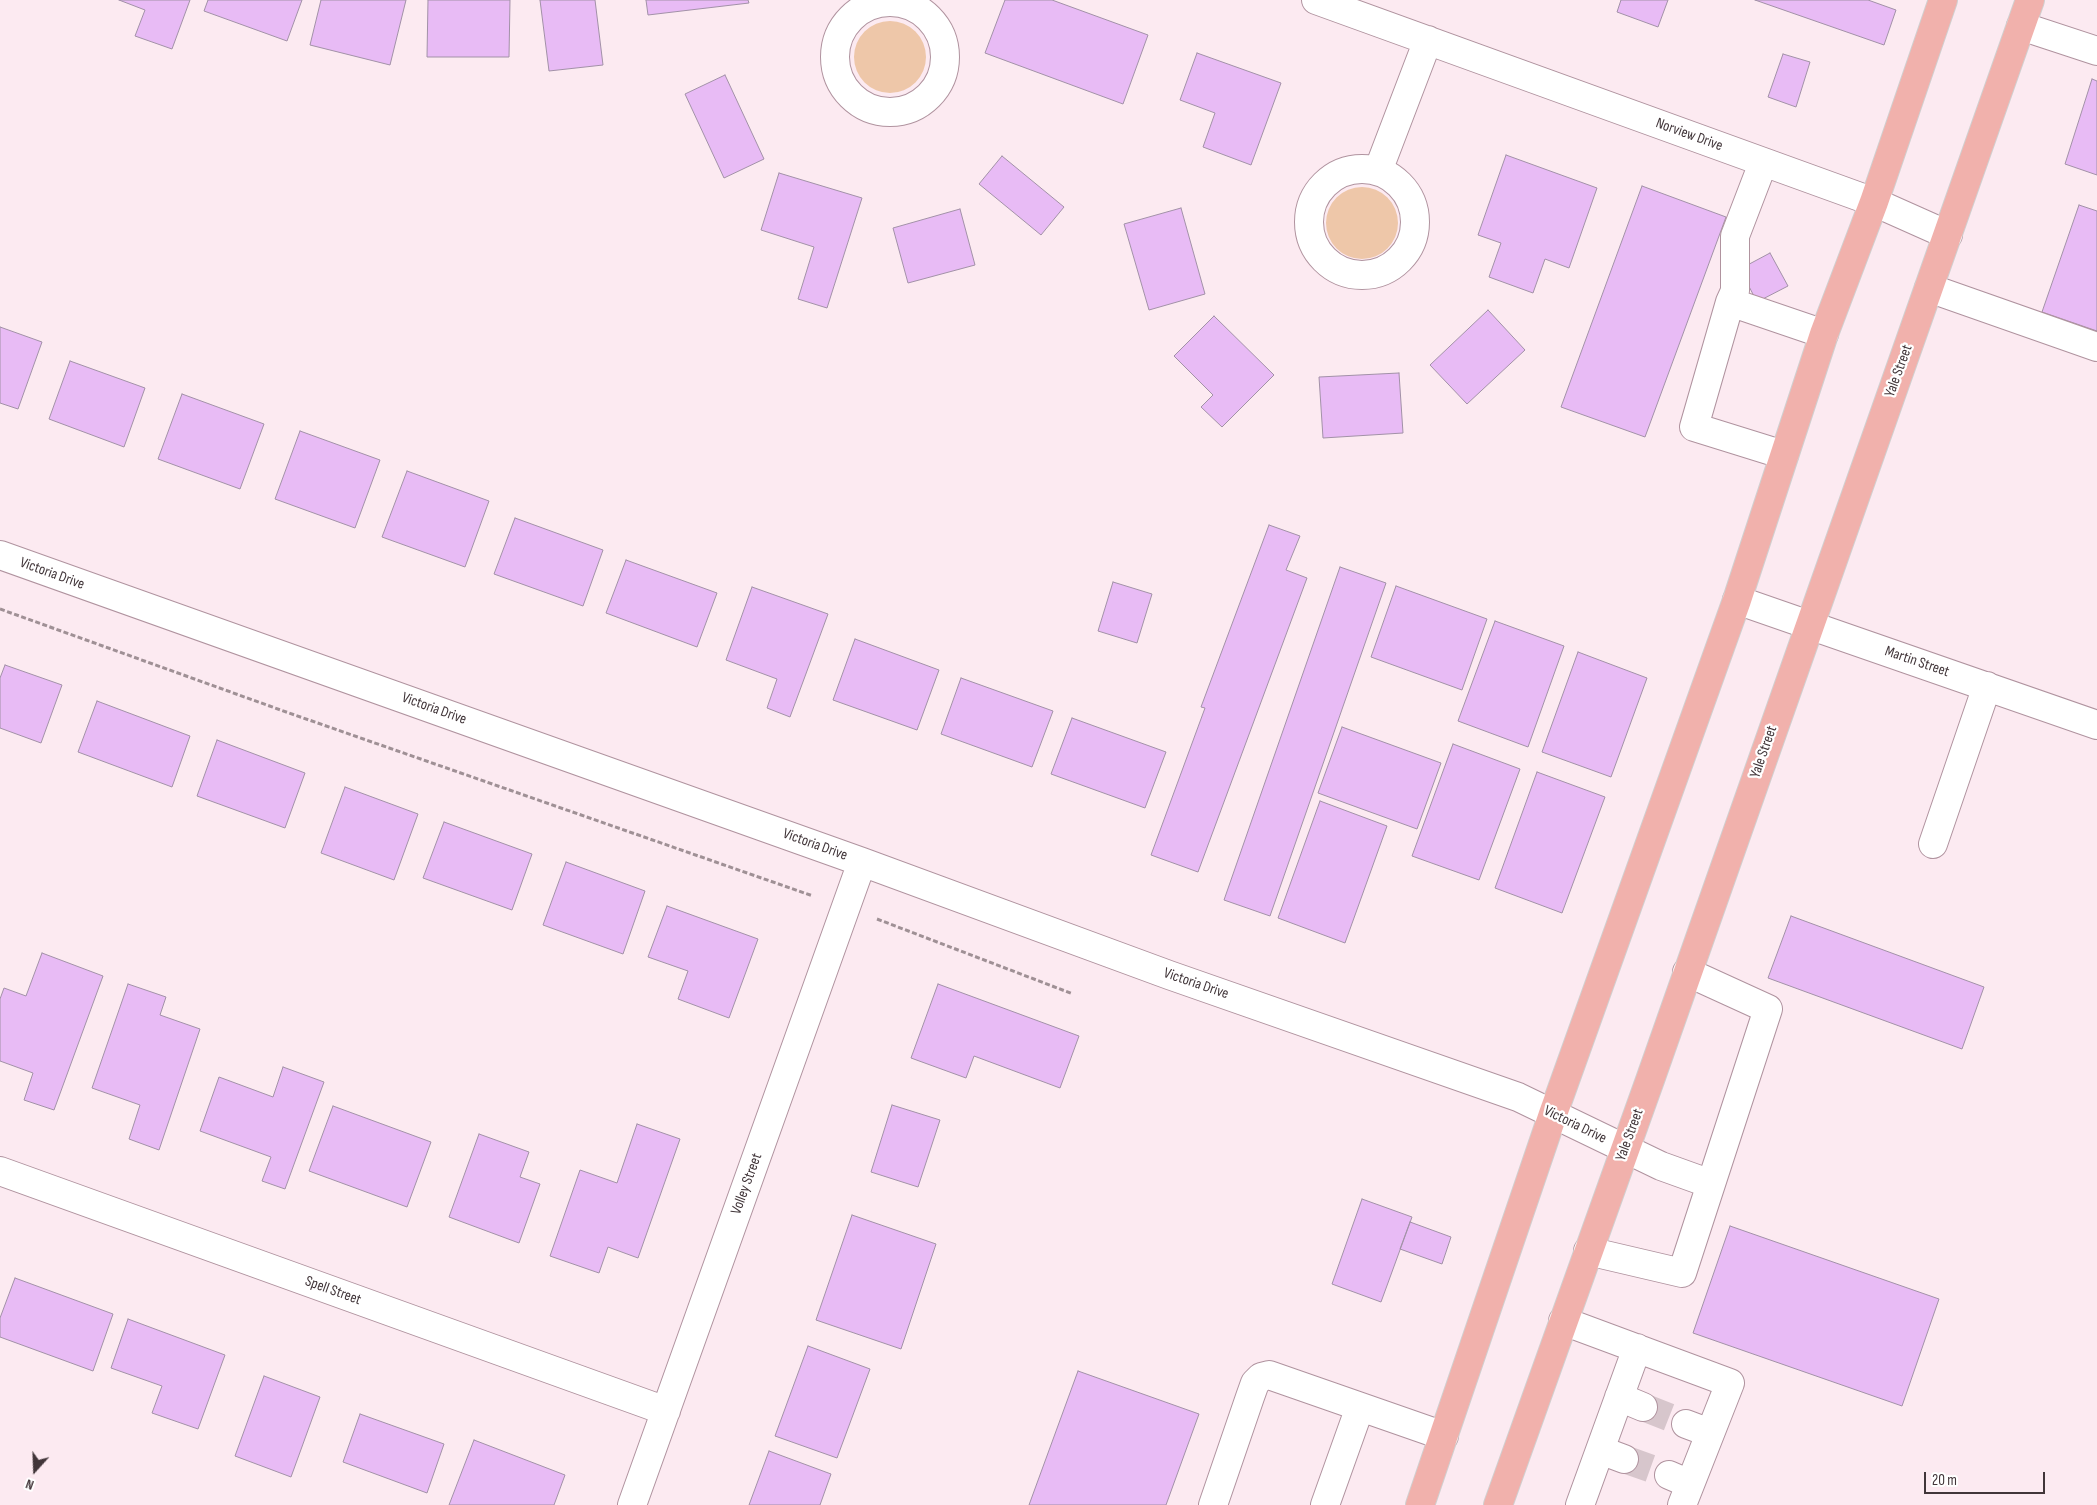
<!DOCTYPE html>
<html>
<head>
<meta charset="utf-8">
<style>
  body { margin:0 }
  #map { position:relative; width:2097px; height:1505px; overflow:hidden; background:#fceaf1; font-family:"Sofia Sans Condensed",sans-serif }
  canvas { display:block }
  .north { position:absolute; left:10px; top:1445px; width:50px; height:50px; -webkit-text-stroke:4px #fff; paint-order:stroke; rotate:200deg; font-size:14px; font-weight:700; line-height:20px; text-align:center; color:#413539 }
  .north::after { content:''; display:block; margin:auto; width:18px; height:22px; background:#413539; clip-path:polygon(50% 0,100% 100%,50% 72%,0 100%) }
  .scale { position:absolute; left:1924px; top:1472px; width:121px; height:22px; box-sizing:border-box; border:2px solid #413539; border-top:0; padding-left:6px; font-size:15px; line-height:18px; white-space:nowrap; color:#413539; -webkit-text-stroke:4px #fff; paint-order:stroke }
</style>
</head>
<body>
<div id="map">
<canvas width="2097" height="1505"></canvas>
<div class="north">N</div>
<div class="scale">20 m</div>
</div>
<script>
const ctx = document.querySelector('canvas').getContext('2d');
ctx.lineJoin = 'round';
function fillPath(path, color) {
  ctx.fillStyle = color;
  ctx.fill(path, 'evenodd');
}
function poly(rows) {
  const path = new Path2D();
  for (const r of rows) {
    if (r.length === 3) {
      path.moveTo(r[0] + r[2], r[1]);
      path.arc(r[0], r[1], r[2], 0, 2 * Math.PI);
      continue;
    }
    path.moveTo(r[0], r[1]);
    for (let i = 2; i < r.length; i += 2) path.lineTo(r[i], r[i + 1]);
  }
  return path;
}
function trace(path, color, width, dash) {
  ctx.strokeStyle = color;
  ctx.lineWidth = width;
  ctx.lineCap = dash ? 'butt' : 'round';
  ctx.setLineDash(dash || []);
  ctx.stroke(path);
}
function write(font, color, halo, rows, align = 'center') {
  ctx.font = font + ' "Sofia Sans Condensed",sans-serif';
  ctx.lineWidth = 4.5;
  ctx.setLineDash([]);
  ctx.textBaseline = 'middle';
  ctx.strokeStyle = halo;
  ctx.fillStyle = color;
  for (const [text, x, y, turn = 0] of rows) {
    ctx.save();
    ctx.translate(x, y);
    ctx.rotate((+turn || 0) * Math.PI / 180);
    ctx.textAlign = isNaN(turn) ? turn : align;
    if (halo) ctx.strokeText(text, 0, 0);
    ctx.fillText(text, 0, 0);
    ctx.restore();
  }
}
const green = poly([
  [890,57,36],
  [1362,223,36]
]);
const building = poly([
  [119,0,190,0,172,49,135,36,145,10,119,0],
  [208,0,302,0,287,41,204,11,208,0],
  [321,0,406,0,390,65,310,45,321,0],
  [428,0,510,0,509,57,427,57,428,0],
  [540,0,595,0,603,65,549,71,540,0],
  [646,0,748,0,749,3,648,15,646,0],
  [1005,0,1052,0,1148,35,1123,104,985,53,1005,0],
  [1621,0,1668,0,1658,27,1617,12,1621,0],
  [1755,0,1868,0,1896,10,1884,45,1755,0],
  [1197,53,1281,83,1251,165,1203,147,1215,113,1180,100,1197,53],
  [1783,54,1810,62,1796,107,1768,97,1783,54],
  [725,75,764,159,724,178,685,94,725,75],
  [2092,79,2097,81,2097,175,2065,164,2092,79],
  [1506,155,1597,188,1569,268,1545,259,1533,293,1489,277,1501,243,1478,235,1506,155],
  [1002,156,1064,207,1041,235,979,184,1002,156],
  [779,173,862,198,827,308,798,299,814,247,761,230,779,173],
  [1642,186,1726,217,1645,437,1561,407,1642,186],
  [2079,205,2097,211,2097,331,2042,312,2079,205],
  [1181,208,1205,294,1149,310,1124,224,1181,208],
  [960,209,975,265,908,283,893,228,960,209],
  [1770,253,1788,286,1757,302,1740,269,1770,253],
  [1488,310,1525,350,1467,404,1430,365,1488,310],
  [1214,316,1274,375,1222,427,1201,407,1213,395,1174,356,1214,316],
  [0,327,42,342,18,409,0,403,0,327],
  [70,361,145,388,124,447,49,419,70,361],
  [1399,373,1403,433,1323,438,1319,377,1399,373],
  [182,394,264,424,240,489,158,459,182,394],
  [300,431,380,460,355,528,275,499,300,431],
  [407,471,489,501,465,567,382,537,407,471],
  [515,518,603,550,583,606,494,574,515,518],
  [1269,525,1300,536,1286,570,1307,578,1198,872,1151,855,1205,708,1201,707,1269,525],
  [626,560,717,593,697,647,606,613,626,560],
  [1340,567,1386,583,1270,916,1224,900,1340,567],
  [1113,582,1152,594,1137,643,1098,631,1113,582],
  [1396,586,1487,619,1462,690,1371,657,1396,586],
  [752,587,828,614,790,717,767,708,777,679,726,660,752,587],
  [1495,621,1564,646,1528,747,1458,721,1495,621],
  [855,639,939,670,917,730,833,700,855,639],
  [1578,652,1647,678,1611,777,1542,752,1578,652],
  [5,665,62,685,41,743,0,728,0,678,5,665],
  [961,678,1053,711,1032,767,941,734,961,678],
  [97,701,190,736,172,787,78,752,97,701],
  [1072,718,1166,752,1145,808,1051,774,1072,718],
  [1342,727,1441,763,1417,829,1318,793,1342,727],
  [217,740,305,773,285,828,197,796,217,740],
  [1453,744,1520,769,1479,880,1412,856,1453,744],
  [1537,772,1605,797,1562,913,1495,888,1537,772],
  [345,787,418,814,394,880,321,853,345,787],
  [1320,801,1387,826,1345,943,1278,918,1320,801],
  [444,822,532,854,512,910,423,878,444,822],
  [566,862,645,891,623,954,543,925,566,862],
  [667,906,758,939,729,1018,678,999,688,971,648,957,667,906],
  [1791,916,1984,987,1962,1049,1768,978,1791,916],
  [42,953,103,976,54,1110,24,1100,33,1073,0,1061,0,999,4,988,26,996,42,953],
  [128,984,166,997,160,1015,200,1029,159,1150,129,1139,140,1105,92,1088,128,984],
  [938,984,1079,1036,1060,1088,974,1056,966,1078,911,1058,938,984],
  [283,1067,324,1082,285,1189,262,1181,271,1157,200,1131,219,1077,273,1097,283,1067],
  [892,1105,940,1120,918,1187,871,1172,892,1105],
  [333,1106,431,1142,407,1207,309,1171,333,1106],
  [637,1124,680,1139,638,1258,608,1247,599,1273,550,1256,580,1170,617,1183,637,1124],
  [479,1134,529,1152,520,1177,540,1184,519,1243,449,1217,479,1134],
  [1362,1199,1412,1217,1381,1302,1332,1284,1362,1199],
  [852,1215,936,1244,901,1349,816,1320,852,1215],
  [1410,1222,1451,1237,1442,1264,1400,1249,1410,1222],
  [1730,1226,1939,1299,1902,1406,1693,1333,1730,1226],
  [15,1278,113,1314,93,1371,0,1337,0,1318,15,1278],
  [128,1319,225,1355,198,1429,152,1413,162,1386,111,1368,128,1319],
  [808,1346,870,1369,837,1458,775,1436,808,1346],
  [1078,1371,1199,1414,1166,1505,1029,1505,1078,1371],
  [264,1376,320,1397,291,1477,235,1456,264,1376],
  [360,1414,444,1444,427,1493,343,1462,360,1414],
  [474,1440,565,1475,554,1505,449,1505,474,1440],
  [769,1451,831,1474,820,1505,749,1505,769,1451]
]);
const minorTunnel = poly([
  [1643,1407,1686,1424],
  [1624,1459,1669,1475]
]);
const path = poly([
  [0,609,289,713,813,896],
  [877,919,1073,994]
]);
const minor = poly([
  [1316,0,1874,202,1948,235],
  [890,57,55],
  [2021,26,2097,51],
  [1763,163,1735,236,1735,291,1730,302,1694,427,1784,455],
  [1362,222,53],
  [1378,171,1428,40],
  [1929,288,2097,347],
  [1730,302,1824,334],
  [0,555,862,862,1169,975,1518,1097,1661,1166,1711,1184],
  [1737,600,2097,725],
  [1933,844,1987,686],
  [0,1171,666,1411],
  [1588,1251,1682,1273,1768,1009,1687,972],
  [1563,1321,1730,1383,1682,1505],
  [1619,1397,1643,1407],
  [1686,1424,1710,1433],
  [1600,1450,1624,1459],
  [1669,1475,1690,1484],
  [632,1505,862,862],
  [1213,1505,1250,1397,1255,1383,1261,1377,1269,1375,1444,1436],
  [1325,1505,1360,1407],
  [1580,1505,1637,1348]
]);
const major = poly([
  [1420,1505,1553,1114,1737,600,1824,334,1874,202,1943,0],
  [1498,1505,1650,1080,2030,0]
]);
const streetNames = [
  ["Norview Drive",1689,135,20],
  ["Yale Street",1899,371,-70],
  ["Victoria Drive",52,574,20],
  ["Martin Street",1917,662,19],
  ["Victoria Drive",434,709,20],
  ["Yale Street",1764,752,-71],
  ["Victoria Drive",815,845,20],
  ["Victoria Drive",1196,984,19],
  ["Victoria Drive",1575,1125,26],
  ["Yale Street",1630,1135,-70],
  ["Volley Street",747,1184,-70],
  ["Spell Street",333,1291,20]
];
fillPath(green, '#eec7a9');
fillPath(building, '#e8bbf5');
trace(building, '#a291a7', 1);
trace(minorTunnel, '#d7c6cc', 28, [28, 14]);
trace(minor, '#b0939f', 30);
trace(major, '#d1cfcf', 30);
trace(path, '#9f9095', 3, [5, 2.5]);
trace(minor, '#fff', 28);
trace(major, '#f1b1ac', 28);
write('15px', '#413539', '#fff', streetNames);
</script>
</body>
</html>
